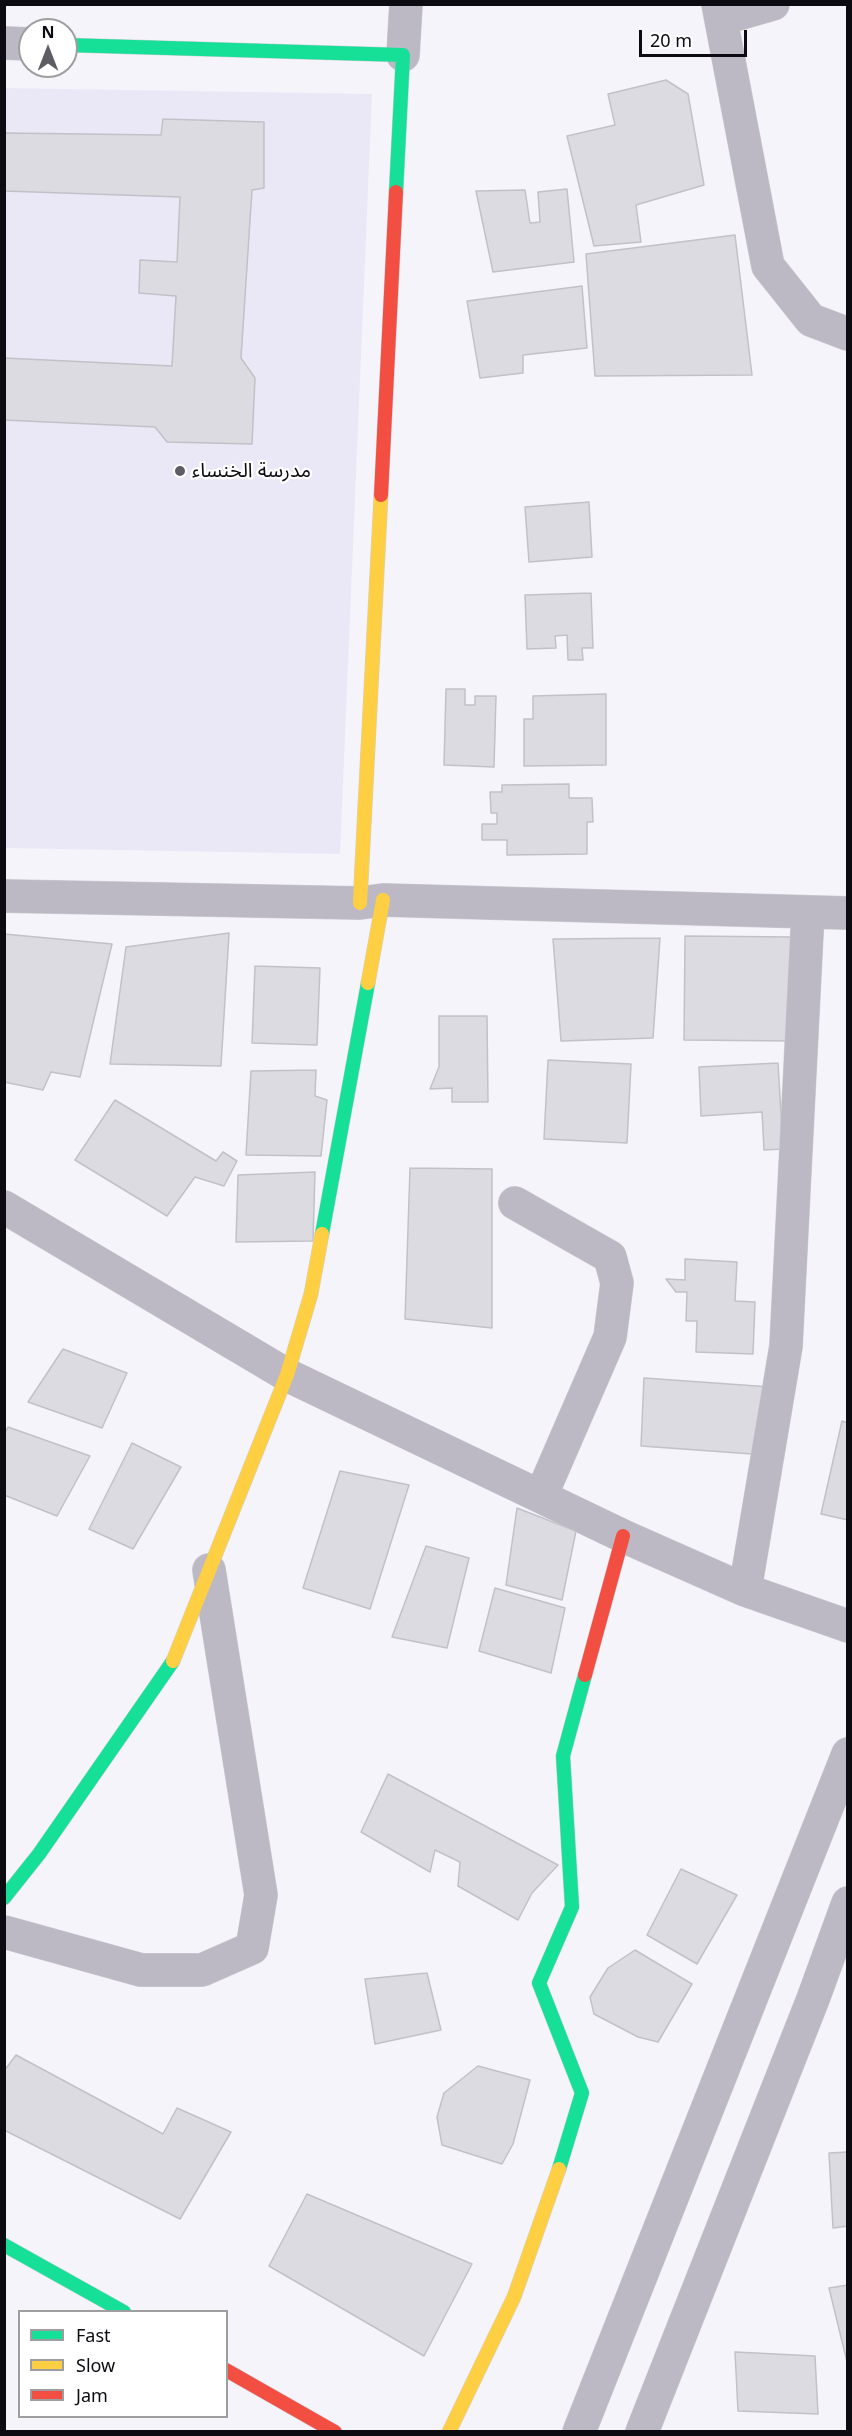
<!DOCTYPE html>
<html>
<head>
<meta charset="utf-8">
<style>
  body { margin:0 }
  #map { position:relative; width:852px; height:2436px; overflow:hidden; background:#f5f4fb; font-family:"Noto Sans",sans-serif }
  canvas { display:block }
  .frame { position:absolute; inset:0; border:6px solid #0c0b11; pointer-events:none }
  .legend { position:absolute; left:18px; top:2310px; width:210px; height:108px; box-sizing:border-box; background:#fff; border:2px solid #9e9da0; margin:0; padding:8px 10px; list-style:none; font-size:18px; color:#0c0b11 }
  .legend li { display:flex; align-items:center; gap:12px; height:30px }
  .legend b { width:30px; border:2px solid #9e9da0 }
  .north { position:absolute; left:18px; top:18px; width:60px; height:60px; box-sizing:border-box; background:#fff; border:2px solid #9e9da0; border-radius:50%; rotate:0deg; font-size:16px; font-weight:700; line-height:24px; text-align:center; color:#0c0b11 }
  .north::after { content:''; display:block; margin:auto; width:21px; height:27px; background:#5e5d63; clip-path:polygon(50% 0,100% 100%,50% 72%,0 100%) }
  .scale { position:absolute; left:639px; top:30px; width:108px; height:27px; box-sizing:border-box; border:3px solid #0c0b11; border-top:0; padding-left:8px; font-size:18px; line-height:21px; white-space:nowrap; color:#0c0b11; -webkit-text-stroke:4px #fff; paint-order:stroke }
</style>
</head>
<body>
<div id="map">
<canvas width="852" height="2436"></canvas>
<div class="frame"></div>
<ul class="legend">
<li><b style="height:8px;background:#16e098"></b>Fast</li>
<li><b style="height:8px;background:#ffcf43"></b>Slow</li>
<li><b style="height:8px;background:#f24e42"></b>Jam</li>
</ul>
<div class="north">N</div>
<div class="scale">20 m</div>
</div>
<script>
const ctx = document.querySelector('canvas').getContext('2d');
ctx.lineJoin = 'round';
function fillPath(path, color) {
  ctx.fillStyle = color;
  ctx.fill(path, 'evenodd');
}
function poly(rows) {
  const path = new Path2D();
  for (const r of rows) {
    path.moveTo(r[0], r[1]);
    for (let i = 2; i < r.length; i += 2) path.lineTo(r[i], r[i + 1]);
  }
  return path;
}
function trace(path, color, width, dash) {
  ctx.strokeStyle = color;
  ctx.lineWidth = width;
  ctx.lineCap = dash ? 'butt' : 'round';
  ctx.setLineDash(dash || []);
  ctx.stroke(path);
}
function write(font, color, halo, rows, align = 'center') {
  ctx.font = font + ' "Noto Sans","Noto Sans Arabic",sans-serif';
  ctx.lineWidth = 4.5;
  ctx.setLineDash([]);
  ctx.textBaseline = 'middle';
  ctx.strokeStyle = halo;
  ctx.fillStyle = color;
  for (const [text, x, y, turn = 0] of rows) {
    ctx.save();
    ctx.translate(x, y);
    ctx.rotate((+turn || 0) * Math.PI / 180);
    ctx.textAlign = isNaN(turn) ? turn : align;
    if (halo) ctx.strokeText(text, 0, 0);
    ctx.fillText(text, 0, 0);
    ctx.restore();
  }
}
const built = poly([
  [5,88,372,94,340,854,5,848]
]);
const building = poly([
  [666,80,688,94,704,185,636,205,641,242,594,246,567,136,615,125,608,94,666,80],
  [163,119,264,122,264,188,252,190,241,358,255,378,252,444,167,442,155,427,4,420,4,358,172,366,176,296,139,293,140,260,177,262,180,197,4,191,4,133,161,135,163,119],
  [567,189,574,262,493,272,476,191,525,190,530,223,540,222,538,192,567,189],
  [735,235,752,375,595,376,586,254,735,235],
  [582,286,587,348,523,355,523,373,480,378,467,301,582,286],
  [589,502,592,557,529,562,525,507,589,502],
  [591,593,593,648,582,648,583,660,568,660,567,635,555,636,556,648,527,649,525,595,591,593],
  [446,689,465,689,465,705,475,705,475,696,496,696,494,767,444,765,446,689],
  [606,694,606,765,524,766,524,719,533,719,533,696,606,694],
  [569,784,569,798,592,798,593,822,587,822,587,854,507,855,507,840,482,840,482,824,497,824,497,813,491,813,490,792,502,792,502,785,569,784],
  [229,933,221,1066,110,1064,126,947,229,933],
  [4,934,112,944,80,1077,51,1072,43,1090,4,1082,4,934],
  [685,936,794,937,793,1041,684,1040,685,936],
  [660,938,653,1038,561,1041,553,939,660,938],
  [255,966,320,968,317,1045,252,1043,255,966],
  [439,1016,487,1016,488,1102,452,1102,452,1088,430,1089,439,1067,439,1016],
  [548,1060,631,1064,627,1143,544,1139,548,1060],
  [778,1063,783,1149,764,1150,762,1112,701,1116,699,1067,778,1063],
  [316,1070,315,1096,327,1100,321,1156,246,1155,251,1071,316,1070],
  [115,1100,216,1161,223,1152,237,1161,224,1186,195,1177,167,1216,75,1160,115,1100],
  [410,1168,492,1169,492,1328,405,1319,410,1168],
  [315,1172,313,1241,236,1242,238,1175,315,1172],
  [685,1259,737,1262,735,1301,755,1302,753,1354,696,1352,697,1321,686,1321,687,1292,676,1292,666,1279,685,1280,685,1259],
  [63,1349,127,1373,102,1428,28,1402,63,1349],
  [644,1378,771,1387,766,1455,641,1446,644,1378],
  [842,1421,848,1423,848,1520,821,1514,842,1421],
  [8,1427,90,1456,57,1516,4,1495,4,1435,8,1427],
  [132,1443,181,1467,133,1549,89,1529,132,1443],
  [340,1471,409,1485,370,1609,303,1588,340,1471],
  [517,1508,576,1531,562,1600,506,1585,517,1508],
  [426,1546,469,1558,447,1648,392,1637,426,1546],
  [495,1588,565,1608,551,1673,479,1651,495,1588],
  [388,1774,558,1865,532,1893,518,1920,458,1886,460,1862,435,1850,430,1872,361,1832,388,1774],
  [681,1869,737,1895,697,1964,647,1935,681,1869],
  [635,1950,692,1984,658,2042,638,2037,594,2014,590,1997,608,1968,635,1950],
  [427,1973,441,2030,375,2044,365,1979,427,1973],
  [16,2055,163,2134,177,2108,231,2132,180,2219,4,2130,4,2071,16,2055],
  [478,2066,530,2080,513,2144,502,2164,442,2145,437,2117,444,2093,478,2066],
  [848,2152,848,2226,833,2228,829,2153,848,2152],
  [307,2194,472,2264,424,2356,269,2266,307,2194],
  [848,2285,848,2366,829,2288,848,2285],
  [735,2352,815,2356,818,2414,738,2411,735,2352]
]);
const street = poly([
  [718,4,768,266,811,320,848,334],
  [721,19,773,4],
  [4,43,30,44],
  [403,55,406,4],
  [4,896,360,903,383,900,848,913],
  [515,1203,610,1257,617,1283,610,1337,541,1496],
  [4,1207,287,1375,623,1536,745,1590,848,1626],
  [745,1590,786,1346,808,912],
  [4,1932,141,1970,202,1970,252,1948,261,1895,209,1570],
  [579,2432,848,1754],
  [642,2432,813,1999,848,1903]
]);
const fast = poly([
  [66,45,403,55,396,192],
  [322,1234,368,983],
  [4,1898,39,1854,173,1661],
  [559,2169,582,2093,539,1983,572,1907,563,1756,585,1675],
  [4,2245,124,2312]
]);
const slow = poly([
  [360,903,381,495],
  [368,983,383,900],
  [173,1661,287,1375,311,1294,322,1234],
  [449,2432,514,2297,559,2169]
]);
const jam = poly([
  [381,495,396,192],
  [585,1675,623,1536],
  [226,2370,335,2432]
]);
const markers = [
  [180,471,6,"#5e5d63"]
];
const poiNames = [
  ["مدرسة الخنساء",192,471]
];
fillPath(built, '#eae8f6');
fillPath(building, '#dcdbe1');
trace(building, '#c2c1c8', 1.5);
trace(street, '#d1d0d5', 34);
trace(fast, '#d1d0d5', 15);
trace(slow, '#d1d0d5', 15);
trace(jam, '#d1d0d5', 15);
trace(street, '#bcb9c5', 33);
trace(fast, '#16e098', 14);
trace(slow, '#ffcf43', 14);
trace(jam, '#f24e42', 14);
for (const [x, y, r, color] of markers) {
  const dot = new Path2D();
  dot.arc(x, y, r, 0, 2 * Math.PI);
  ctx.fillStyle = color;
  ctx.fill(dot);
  trace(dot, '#fff', 2);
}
write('20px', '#0c0b11', '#fff', poiNames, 'left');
</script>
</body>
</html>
